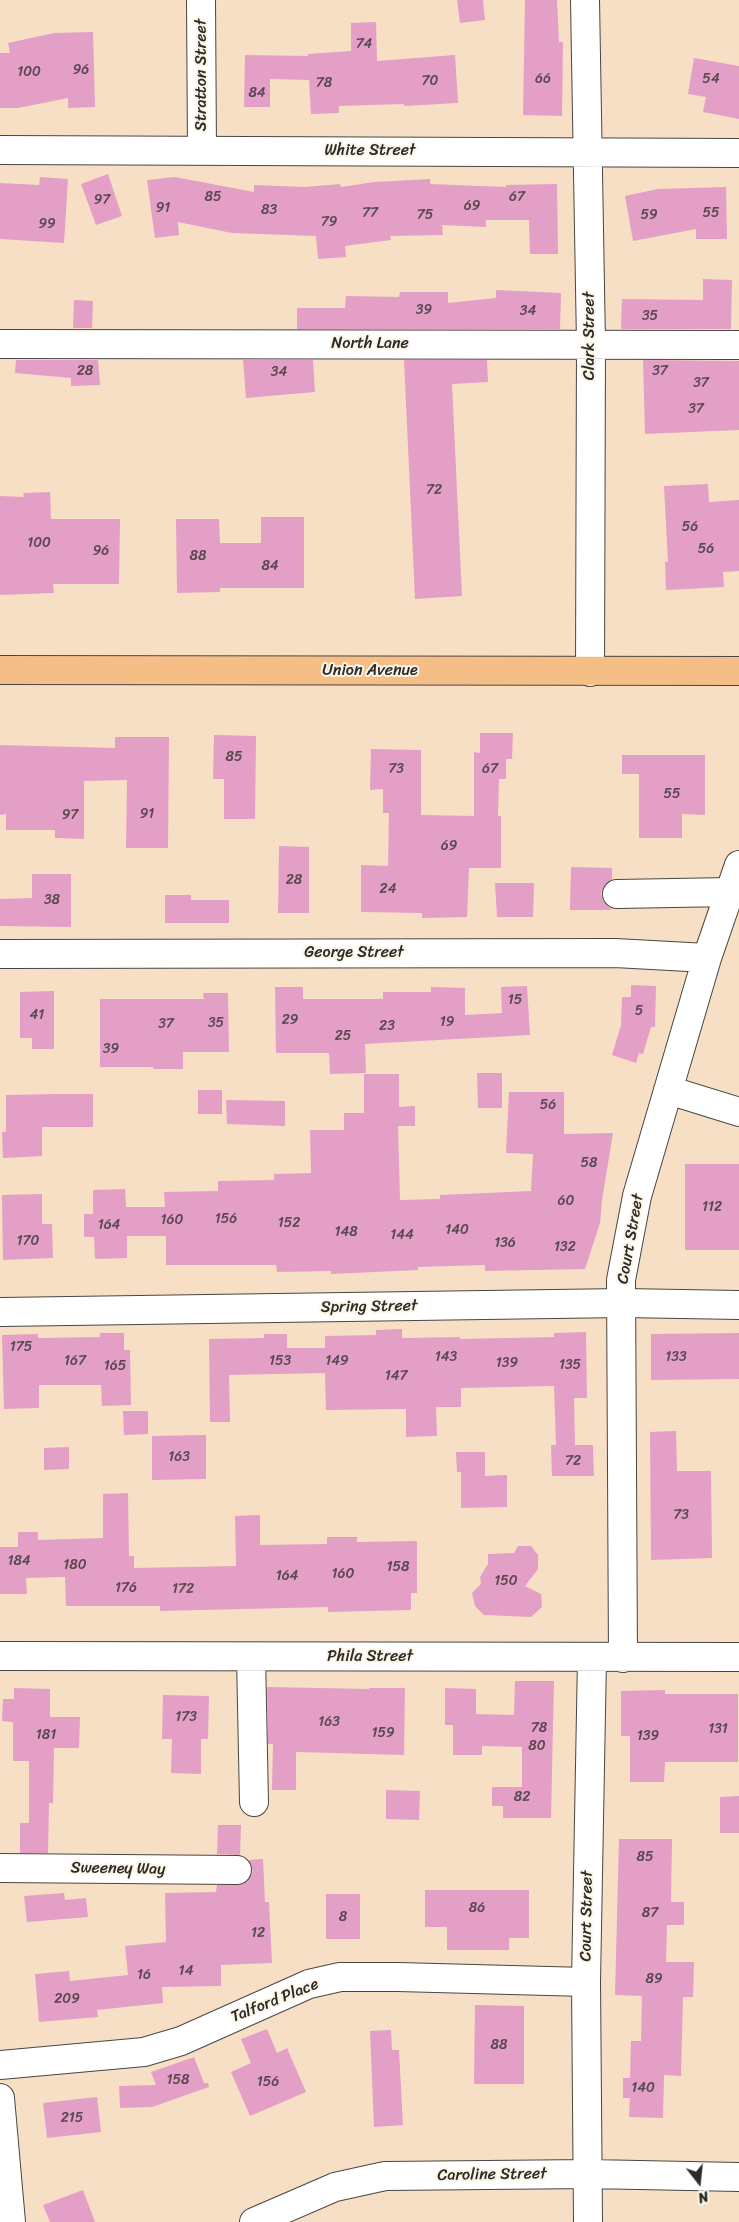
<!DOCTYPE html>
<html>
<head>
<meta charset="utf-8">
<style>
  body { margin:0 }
  #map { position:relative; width:739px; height:2222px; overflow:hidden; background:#f6dfc5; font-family:Sriracha,sans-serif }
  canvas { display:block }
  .north { position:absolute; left:674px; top:2157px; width:50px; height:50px; -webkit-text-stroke:4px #fcf5e5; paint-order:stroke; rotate:164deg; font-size:14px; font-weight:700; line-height:20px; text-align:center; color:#2b2b2b }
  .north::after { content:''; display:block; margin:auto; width:18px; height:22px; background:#2b2b2b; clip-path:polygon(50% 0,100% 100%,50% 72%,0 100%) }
</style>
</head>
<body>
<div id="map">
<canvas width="739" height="2222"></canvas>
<div class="north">N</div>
</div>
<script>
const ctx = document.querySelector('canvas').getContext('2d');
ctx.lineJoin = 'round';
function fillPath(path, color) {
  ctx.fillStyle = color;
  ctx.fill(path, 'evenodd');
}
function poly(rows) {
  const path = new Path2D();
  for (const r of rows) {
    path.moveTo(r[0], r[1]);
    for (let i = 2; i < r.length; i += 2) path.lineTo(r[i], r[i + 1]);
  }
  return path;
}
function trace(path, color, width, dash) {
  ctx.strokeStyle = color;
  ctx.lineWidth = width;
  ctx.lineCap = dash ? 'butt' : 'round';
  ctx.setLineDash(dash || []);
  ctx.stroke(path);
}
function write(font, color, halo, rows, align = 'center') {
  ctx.font = font + ' Sriracha,sans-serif';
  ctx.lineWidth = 4;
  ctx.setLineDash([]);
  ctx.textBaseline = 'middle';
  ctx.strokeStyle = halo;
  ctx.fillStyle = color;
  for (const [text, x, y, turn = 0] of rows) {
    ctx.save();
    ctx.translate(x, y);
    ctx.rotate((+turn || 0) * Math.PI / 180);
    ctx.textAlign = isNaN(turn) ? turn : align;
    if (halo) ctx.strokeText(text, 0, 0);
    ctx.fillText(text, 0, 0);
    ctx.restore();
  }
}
const building = poly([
  [457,0,483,0,485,20,460,23],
  [525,0,557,0,559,42,563,42,562,116,523,115],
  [376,22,377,61,455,55,458,103,404,106,404,104,339,106,339,113,311,114,309,80,270,79,270,107,244,107,245,55,308,56,308,54,351,51,351,23],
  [93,32,95,107,68,108,68,98,18,108,0,108,0,53,10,53,8,43,54,33],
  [694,58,739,66,739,119,703,112,706,97,688,94],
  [108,174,122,216,96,225,81,184],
  [40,177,68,179,64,243,0,239,0,183,39,185],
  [175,177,254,192,254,185,305,187,340,184,341,187,374,182,430,179,430,184,506,187,506,185,557,184,558,254,530,254,529,220,486,220,486,227,442,225,443,235,390,236,391,240,345,246,346,257,318,259,316,236,232,233,178,222,179,235,155,238,147,180],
  [726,187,727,239,696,239,696,229,633,241,625,196,658,189],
  [703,279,732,280,731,329,621,329,622,299,703,300],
  [496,290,561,293,560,329,297,329,297,308,345,308,346,296,399,297,400,292,448,292,448,303,496,298],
  [74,300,93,301,92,328,73,328],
  [16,360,98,360,100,385,71,386,71,378,15,373],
  [243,360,313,360,315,392,246,398],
  [404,360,487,360,488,382,452,384,462,596,415,599],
  [643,360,739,361,739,430,645,434],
  [708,484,709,502,739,500,739,571,723,572,724,587,666,590,665,562,668,562,664,486],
  [50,492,51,519,120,519,119,584,53,584,54,593,0,595,0,496,24,497,23,493],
  [261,517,304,517,304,588,220,588,220,592,177,593,176,519,219,519,220,543,261,543],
  [480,733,513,733,512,759,506,759,506,779,499,779,498,816,501,816,501,868,469,868,467,917,422,918,422,913,361,912,361,865,388,866,389,813,383,813,383,789,370,790,371,749,421,750,421,815,474,816,474,752,480,753],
  [214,735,256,736,255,819,224,819,224,779,213,779],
  [115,737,169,737,168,848,126,848,127,780,84,781,84,839,55,838,55,830,6,830,6,814,0,815,0,745,115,748],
  [622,755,705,755,705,815,682,814,682,838,639,838,639,774,622,774],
  [279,846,309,847,309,913,278,913],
  [571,867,612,868,612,880,604,886,601,894,604,902,612,910,570,910],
  [32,874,71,874,71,927,0,926,0,899,32,898],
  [495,883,534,883,533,917,497,917],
  [165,895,191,895,191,900,229,900,229,923,165,923],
  [631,985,656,986,655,1027,651,1027,643,1054,639,1053,636,1063,612,1055,621,1025,622,997,631,997],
  [527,986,530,1035,365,1044,366,1073,330,1074,329,1053,276,1053,275,987,303,987,303,999,383,999,383,992,431,992,431,987,465,988,465,1015,502,1013,501,987],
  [54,991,54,1049,32,1049,32,1038,20,1038,20,992],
  [203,993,228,993,229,1052,183,1052,183,1069,153,1069,153,1067,100,1067,100,999,204,999],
  [477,1073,502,1073,502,1108,478,1108],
  [364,1074,399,1074,399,1107,415,1106,415,1126,398,1126,400,1200,440,1199,440,1195,531,1191,533,1154,506,1153,509,1092,564,1092,564,1134,613,1133,602,1200,600,1223,585,1269,485,1271,485,1265,418,1267,418,1270,331,1274,331,1271,277,1272,276,1265,166,1265,166,1236,127,1236,127,1258,95,1259,94,1237,84,1237,84,1214,93,1214,93,1190,125,1189,126,1207,165,1207,164,1192,218,1191,218,1181,274,1180,274,1174,311,1173,310,1130,344,1130,344,1113,364,1113],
  [198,1090,222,1090,222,1114,198,1114],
  [58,1094,93,1094,93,1127,42,1127,42,1156,3,1158,2,1132,6,1132,6,1095],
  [226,1100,285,1101,285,1126,227,1124],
  [685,1164,739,1164,739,1250,685,1250],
  [42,1194,42,1224,52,1224,53,1258,3,1260,2,1195],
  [402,1329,402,1338,460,1337,460,1339,554,1337,554,1333,586,1332,587,1398,574,1398,575,1445,593,1445,594,1476,552,1476,551,1445,556,1445,554,1386,461,1388,461,1407,436,1407,437,1436,406,1437,406,1409,326,1410,325,1373,229,1375,230,1422,210,1422,209,1339,264,1338,264,1334,287,1334,287,1348,325,1348,325,1336,376,1335,376,1330],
  [100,1333,124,1333,124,1350,130,1350,131,1405,102,1406,101,1385,39,1385,39,1408,4,1409,2,1335,38,1334,38,1338,100,1337],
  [739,1333,739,1379,651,1380,651,1334],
  [123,1411,148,1411,148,1434,124,1435],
  [676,1431,677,1471,711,1471,712,1558,651,1560,650,1432],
  [206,1435,206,1479,152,1480,152,1436],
  [69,1447,69,1469,44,1470,44,1448],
  [456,1452,485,1452,485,1476,507,1475,507,1507,461,1508,461,1472,457,1472],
  [128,1493,129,1556,134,1556,134,1568,236,1566,235,1516,260,1515,260,1545,327,1544,327,1537,357,1537,357,1542,417,1541,417,1593,411,1593,411,1610,328,1612,328,1607,160,1611,160,1606,66,1606,65,1577,26,1578,27,1594,0,1594,0,1547,18,1547,18,1532,38,1532,38,1540,103,1538,103,1494],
  [518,1546,531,1546,538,1555,538,1569,525,1586,541,1594,542,1607,531,1617,484,1615,475,1606,472,1593,481,1584,480,1577,488,1564,488,1554,514,1553],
  [515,1681,554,1681,551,1818,503,1818,503,1806,492,1806,492,1787,522,1787,522,1747,482,1746,482,1755,453,1755,453,1725,445,1725,445,1688,476,1689,476,1714,514,1715],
  [267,1687,369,1689,369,1688,405,1688,404,1755,296,1752,296,1790,272,1790,273,1744,268,1744],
  [14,1688,50,1689,50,1717,80,1717,79,1748,54,1748,53,1803,49,1803,48,1853,20,1853,20,1823,29,1823,29,1761,13,1761,13,1722,2,1721,3,1699,14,1699],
  [665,1690,665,1694,738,1694,738,1762,665,1762,664,1782,630,1782,630,1736,621,1736,621,1691],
  [163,1695,209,1696,208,1739,201,1739,201,1774,171,1773,172,1739,162,1739],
  [386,1790,420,1791,419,1820,386,1819],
  [739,1796,739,1833,720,1833,720,1797],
  [218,1825,241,1825,240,1855,217,1854],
  [619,1839,672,1839,671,1902,684,1902,684,1925,667,1925,666,1962,694,1962,693,1997,683,1997,681,2076,664,2075,663,2118,629,2117,630,2098,623,2098,623,2078,630,2078,631,2041,641,2041,642,1996,615,1995],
  [263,1859,265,1902,269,1902,272,1963,221,1965,221,1986,162,1987,163,2003,97,2010,98,2017,39,2022,35,1974,69,1971,70,1981,128,1975,125,1946,166,1942,165,1893,216,1892,217,1885,244,1884,250,1878,253,1871,248,1860],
  [425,1890,529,1890,529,1938,509,1938,509,1950,447,1950,447,1927,425,1927],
  [64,1893,65,1900,86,1898,88,1917,27,1922,24,1896],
  [326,1894,360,1894,360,1939,326,1939],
  [475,2005,524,2006,524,2084,474,2084],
  [267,2029,277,2053,287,2048,306,2092,250,2116,231,2072,251,2063,241,2039],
  [391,2030,392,2050,399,2050,403,2125,374,2127,370,2031],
  [194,2057,204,2083,208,2083,209,2087,152,2107,120,2108,119,2086,156,2085,151,2072],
  [97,2097,101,2132,47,2138,43,2103],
  [83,2190,95,2222,50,2222,43,2205]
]);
const minor = poly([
  [201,0,202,150],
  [585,0,591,344,590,672],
  [0,150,739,153],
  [0,344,739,345],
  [617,894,730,892],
  [0,954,615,953,707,958],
  [668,1090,739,1112],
  [0,1312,623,1303,739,1305],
  [0,1656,739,1657],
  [251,1657,254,1802],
  [623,1658,621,1280,637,1196,707,958,739,865],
  [0,1868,237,1870],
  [0,2065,144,2052,181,2041,309,1984,340,1977,398,1977,586,1982],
  [0,2098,11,2222],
  [254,2222,335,2187,385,2176,589,2174,739,2177],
  [588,2222,586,1982,592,1658]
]);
const major = poly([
  [0,670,739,671]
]);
const numberNames = [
  ["74",364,44],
  ["96",81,70],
  ["100",29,72],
  ["66",543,79],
  ["54",711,79],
  ["70",430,81],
  ["78",324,83],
  ["84",257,93],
  ["85",213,197],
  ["67",517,197],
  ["97",102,200],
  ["69",472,206],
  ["91",163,208],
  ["83",269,210],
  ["77",370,213],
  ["55",711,213],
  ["75",425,215],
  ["59",649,215],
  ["79",329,222],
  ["99",47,224],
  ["39",424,310],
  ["34",528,311],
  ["35",650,316],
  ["28",85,371],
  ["37",660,371],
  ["34",279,372],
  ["37",701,383],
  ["37",696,409],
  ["72",434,490],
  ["56",690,527],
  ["100",39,543],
  ["56",706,549],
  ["96",101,551],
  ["88",198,556],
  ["84",270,566],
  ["85",234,757],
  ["73",396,769],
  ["67",490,769],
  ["55",672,794],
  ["91",147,814],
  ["97",70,815],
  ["69",449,846],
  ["28",294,880],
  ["24",388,889],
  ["38",52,900],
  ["15",515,1000],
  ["5",639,1011],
  ["41",37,1015],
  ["29",290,1020],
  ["19",447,1022],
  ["35",216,1023],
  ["37",166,1024],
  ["23",387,1026],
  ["25",343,1036],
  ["39",111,1049],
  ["56",548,1105],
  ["58",589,1163],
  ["60",566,1201],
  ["112",712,1207],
  ["156",226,1219],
  ["160",172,1220],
  ["152",289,1223],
  ["164",109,1225],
  ["140",457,1230],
  ["148",346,1232],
  ["144",402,1235],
  ["170",28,1241],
  ["136",505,1243],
  ["132",565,1247],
  ["175",21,1347],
  ["143",446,1357],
  ["133",676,1357],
  ["167",75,1361],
  ["153",280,1361],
  ["149",337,1361],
  ["139",507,1363],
  ["135",570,1365],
  ["165",115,1366],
  ["147",396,1376],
  ["163",179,1457],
  ["72",573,1461],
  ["73",681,1515],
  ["184",19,1561],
  ["180",75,1565],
  ["158",398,1567],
  ["160",343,1574],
  ["164",287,1576],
  ["150",506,1581],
  ["176",126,1588],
  ["172",183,1589],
  ["173",186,1717],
  ["163",329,1722],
  ["78",539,1728],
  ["131",718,1729],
  ["159",383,1733],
  ["181",46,1735],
  ["139",648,1736],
  ["80",537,1746],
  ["82",522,1797],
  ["85",645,1857],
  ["86",477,1908],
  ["87",650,1913],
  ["8",343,1917],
  ["12",258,1933],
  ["14",186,1971],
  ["16",144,1975],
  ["89",654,1979],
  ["209",67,1999],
  ["88",499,2045],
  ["158",178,2080],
  ["156",268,2082],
  ["140",643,2088],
  ["215",72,2118]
];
const streetNames = [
  ["Stratton Street",202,75,-90],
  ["White Street",370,151],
  ["Clark Street",590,336,-90],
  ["North Lane",370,344],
  ["Union Avenue",370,671],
  ["George Street",354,953],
  ["Court Street",631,1239,-80],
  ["Spring Street",369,1307,-1],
  ["Phila Street",370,1657],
  ["Sweeney Way",118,1869,1],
  ["Court Street",587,1916,-89],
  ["Talford Place",275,2001,-22],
  ["Caroline Street",492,2175,-1]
];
fillPath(building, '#e49fc7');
trace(minor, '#494642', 30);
trace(major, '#494642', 30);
trace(minor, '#fff', 28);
trace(major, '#f6be87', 28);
write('14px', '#594852', null, numberNames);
write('16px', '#2b2b2b', '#fcf5e5', streetNames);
</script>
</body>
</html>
